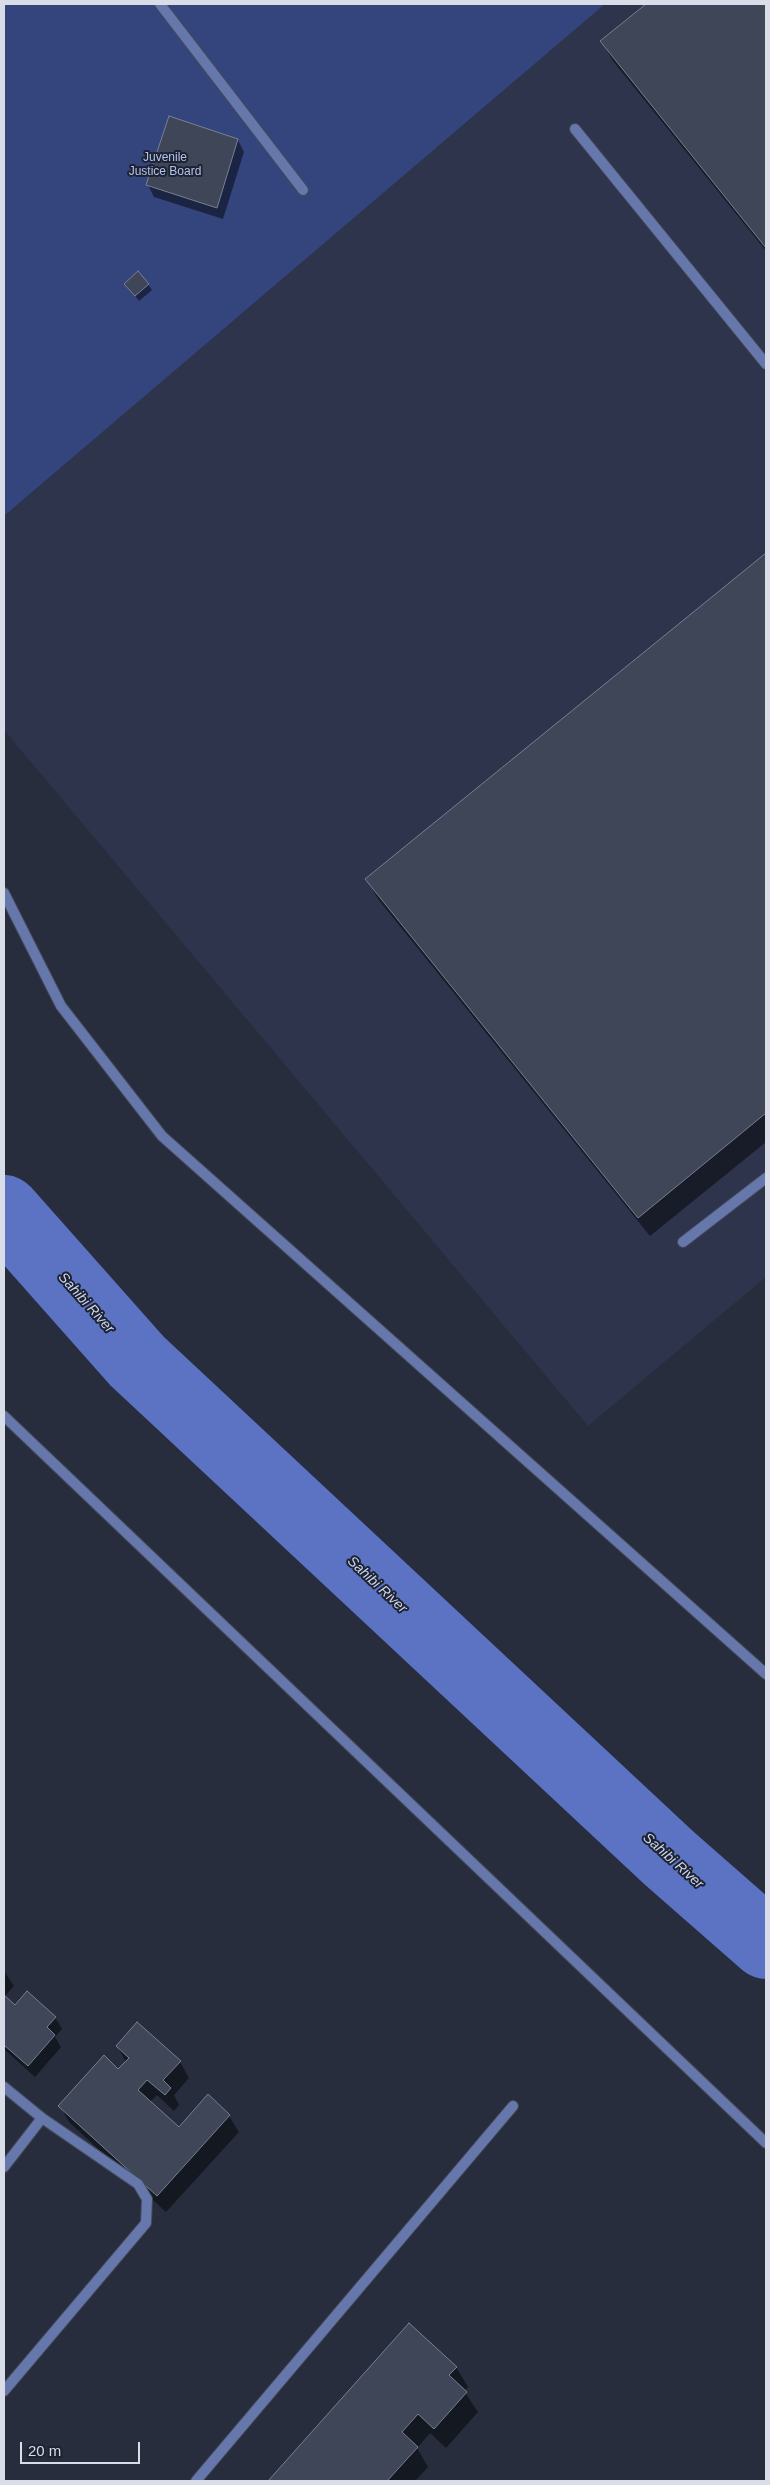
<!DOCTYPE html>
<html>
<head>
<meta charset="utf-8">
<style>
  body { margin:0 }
  #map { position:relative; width:770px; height:2485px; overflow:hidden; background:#272d3d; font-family:Arial,sans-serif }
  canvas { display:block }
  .frame { position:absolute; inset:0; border:5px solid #d9dde8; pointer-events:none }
  .scale { position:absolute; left:20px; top:2442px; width:120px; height:22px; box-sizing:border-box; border:2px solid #d9dde8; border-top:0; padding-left:6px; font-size:15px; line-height:18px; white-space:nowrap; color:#d9dde8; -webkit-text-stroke:4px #1d2333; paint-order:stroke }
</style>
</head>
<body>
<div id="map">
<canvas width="770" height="2485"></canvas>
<div class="frame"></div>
<div class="scale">20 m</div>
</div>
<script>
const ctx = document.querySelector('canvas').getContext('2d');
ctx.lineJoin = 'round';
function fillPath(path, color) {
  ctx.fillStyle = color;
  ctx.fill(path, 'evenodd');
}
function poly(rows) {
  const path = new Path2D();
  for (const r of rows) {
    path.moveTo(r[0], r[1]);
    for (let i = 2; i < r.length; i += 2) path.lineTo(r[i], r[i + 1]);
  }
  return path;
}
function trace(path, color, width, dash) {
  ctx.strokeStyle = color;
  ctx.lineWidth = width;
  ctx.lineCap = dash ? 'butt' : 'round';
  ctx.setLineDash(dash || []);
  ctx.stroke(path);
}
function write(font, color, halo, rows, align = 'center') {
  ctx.font = font + ' Arial,sans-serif';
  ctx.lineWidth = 4;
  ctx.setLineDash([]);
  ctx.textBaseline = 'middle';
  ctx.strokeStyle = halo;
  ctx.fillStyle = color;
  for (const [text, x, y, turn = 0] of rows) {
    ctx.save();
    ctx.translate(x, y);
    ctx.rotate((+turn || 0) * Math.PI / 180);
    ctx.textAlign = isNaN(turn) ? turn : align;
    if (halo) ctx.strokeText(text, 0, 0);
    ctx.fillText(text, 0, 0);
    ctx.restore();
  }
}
const built = poly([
  [605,4,766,4,766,1277,588,1426,4,730,4,516]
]);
const green = poly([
  [4,4,605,4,4,516]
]);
const shadow = poly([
  [648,4,766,4,766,251,613,61,602,42],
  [238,140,244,152,223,219,154,197,148,185],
  [126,284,148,284,152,290,139,301],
  [766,555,766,1142,650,1236,378,899,367,879],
  [4,1971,14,1986,4,1997,15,2007,55,2017,62,2029,55,2037,61,2047,35,2077,4,2049],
  [117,2046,180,2062,189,2078,174,2095,179,2105,174,2111,157,2095,150,2102,179,2129,229,2116,239,2132,166,2212,69,2122,60,2106,118,2070,126,2062],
  [409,2325,456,2367,468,2387,464,2391,478,2412,446,2448,430,2433,417,2448,428,2467,415,2481,270,2481]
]);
const river = poly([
  [4,1211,137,1361,669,1858,766,1943]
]);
const building = poly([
  [646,4,766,4,766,248,600,41,646,4],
  [169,116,238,139,217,208,146,185,169,116],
  [138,271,149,284,135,296,124,284,138,271],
  [766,553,766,1113,638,1218,365,879,766,553],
  [27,1991,56,2017,47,2027,55,2035,28,2066,4,2045,4,1995,15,2005,27,1991],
  [137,2022,181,2061,163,2080,171,2088,165,2095,147,2080,138,2090,179,2127,208,2094,230,2115,157,2196,58,2106,104,2055,118,2069,129,2058,116,2046,137,2022],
  [409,2323,457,2367,449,2375,467,2392,434,2429,418,2414,402,2432,418,2447,387,2481,268,2481,409,2323]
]);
const lane = poly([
  [575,129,766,364],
  [683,1242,766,1178]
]);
const street = poly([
  [160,4,303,190],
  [4,893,61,1006,162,1136,766,1674],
  [4,1416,766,2143],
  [4,2087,42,2118,138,2184,147,2199,146,2223,4,2391],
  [4,2167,42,2118],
  [196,2481,513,2106]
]);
const parkNames = [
  ["Juvenile",165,158],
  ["Justice Board",165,172]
];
const waterNames = [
  ["Sahibi River",86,1303,48],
  ["Sahibi River",377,1585,43],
  ["Sahibi River",673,1861,42]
];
fillPath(built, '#2d344b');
fillPath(green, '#34457e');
fillPath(shadow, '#0007');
trace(river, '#5b73c2', 72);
fillPath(building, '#3f4658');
trace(building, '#787f93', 1);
trace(lane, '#434958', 12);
trace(street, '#434958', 12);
trace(lane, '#6677ab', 10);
trace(street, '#6677ab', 10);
write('12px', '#b4c3ed', '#1d2333', parkNames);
write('italic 14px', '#cdd5eb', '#1d2333', waterNames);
</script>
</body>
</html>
